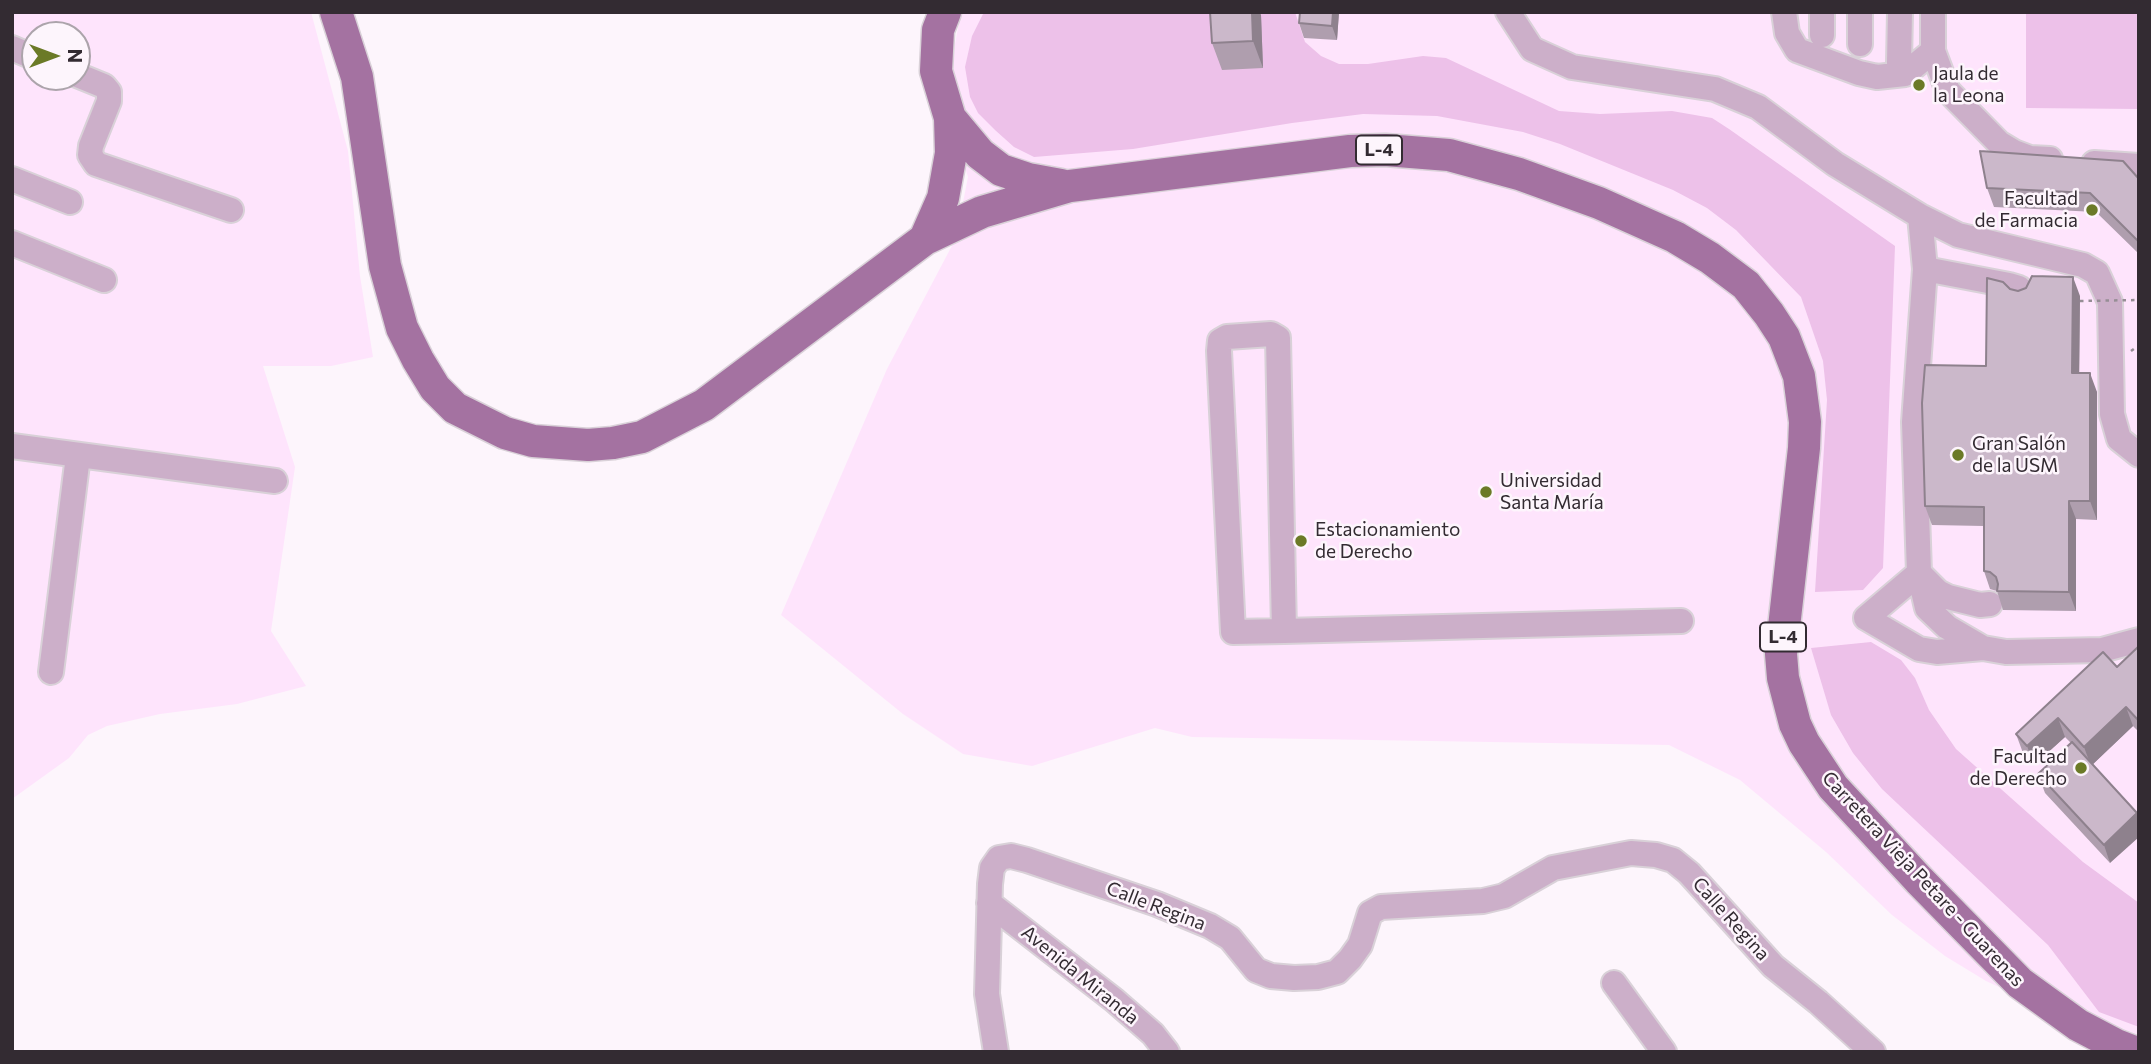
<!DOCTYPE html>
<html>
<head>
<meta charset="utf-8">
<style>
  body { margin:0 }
  #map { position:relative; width:2151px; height:1064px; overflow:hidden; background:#fdf5fc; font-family:Commissioner,sans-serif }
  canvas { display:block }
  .frame { position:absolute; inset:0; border:14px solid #332b32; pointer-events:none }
  .north { position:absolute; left:21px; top:21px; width:70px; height:70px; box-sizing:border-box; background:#fdf5fc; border:2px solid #aca4ab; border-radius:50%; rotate:90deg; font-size:19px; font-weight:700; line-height:28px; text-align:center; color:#332b32 }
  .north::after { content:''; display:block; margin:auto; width:24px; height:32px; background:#6b7a27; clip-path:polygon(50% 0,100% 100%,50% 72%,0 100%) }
</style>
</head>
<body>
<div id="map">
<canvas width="2151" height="1064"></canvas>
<div class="frame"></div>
<div class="north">N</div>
</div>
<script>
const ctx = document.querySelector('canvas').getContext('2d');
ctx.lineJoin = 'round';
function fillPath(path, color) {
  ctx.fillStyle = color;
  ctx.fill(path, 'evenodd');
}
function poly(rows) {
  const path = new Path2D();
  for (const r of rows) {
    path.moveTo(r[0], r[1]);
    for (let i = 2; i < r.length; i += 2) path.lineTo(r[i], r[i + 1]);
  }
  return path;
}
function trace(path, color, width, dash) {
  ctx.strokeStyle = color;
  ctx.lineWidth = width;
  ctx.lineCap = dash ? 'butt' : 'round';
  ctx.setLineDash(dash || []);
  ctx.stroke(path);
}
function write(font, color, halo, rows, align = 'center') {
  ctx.font = font + ' Commissioner,sans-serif';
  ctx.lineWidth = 5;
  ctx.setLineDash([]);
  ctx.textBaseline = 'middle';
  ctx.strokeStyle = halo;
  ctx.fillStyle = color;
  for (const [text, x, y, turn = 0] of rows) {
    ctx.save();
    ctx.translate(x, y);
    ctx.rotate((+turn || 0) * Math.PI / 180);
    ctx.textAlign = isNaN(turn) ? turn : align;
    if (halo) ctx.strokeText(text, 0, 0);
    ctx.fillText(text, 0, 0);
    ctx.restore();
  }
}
const built = poly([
  [12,12,311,12,348,151,360,276,373,357,331,366,263,366,295,467,271,631,306,686,237,704,160,714,107,726,88,735,69,758,12,799],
  [35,35,77,35,77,77,35,77],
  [961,12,2139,12,2139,1052,1986,981,1945,956,1892,915,1826,852,1740,780,1669,745,1192,737,1155,728,1032,766,963,754,903,714,781,615,887,369,956,238,968,177,950,118,955,44]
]);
const green = poly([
  [984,12,1295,12,1305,42,1321,56,1339,64,1368,64,1423,56,1446,58,1559,111,1600,114,1672,111,1712,118,1729,129,1895,246,1883,568,1863,590,1815,592,1827,400,1823,361,1801,297,1736,230,1707,208,1673,190,1560,144,1523,132,1437,116,1363,114,1292,123,1133,149,1034,157,1014,147,995,130,978,113,970,97,965,67,972,36],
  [2026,12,2139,12,2139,109,2026,108],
  [1871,642,1901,660,1915,678,1929,710,1956,749,2083,862,2139,903,2139,1027,2099,1012,2048,945,1882,789,1853,753,1831,715,1811,648]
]);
const path = poly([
  [2131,351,2139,345]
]);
const minor = poly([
  [1508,12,1532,49,1572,67,1715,89,1758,107,1835,164,1920,216,1958,235,2083,265,2097,273,2110,302,2112,414,2119,439,2139,455],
  [1784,12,1787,33,1797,50,1859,73,1877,77,1905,74,1933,51],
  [1822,12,1822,35],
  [1900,12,1899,63,1905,74],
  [1933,12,1933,51,1948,91,1999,143,2014,152,2030,158,2050,159],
  [1860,44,1860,12],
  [12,48,35,58],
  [77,75,104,86,109,92,109,101,91,146,90,155,96,164,231,210],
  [2094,163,2139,166],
  [12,179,70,202],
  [1920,216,1925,269,1914,422,1919,573,1866,618,1919,649,1937,652,1983,648],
  [12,243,104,280],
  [1925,269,2009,285,2019,288,2024,295],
  [12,446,275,481],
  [1919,573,1927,608,1947,627,1983,648,2006,652,2102,650,2139,640],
  [1919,573,1938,592,1948,597,1980,605,1990,604],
  [1284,631,1278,338,1271,334,1227,337,1220,341,1219,351,1233,632,1284,631,1681,621],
  [51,672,78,456],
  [989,903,1114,1000,1153,1034,1167,1052],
  [1614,983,1664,1052],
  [996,1052,987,994,990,884,992,868,999,858,1011,856,1027,860,1157,904,1210,926,1230,938,1256,970,1271,976,1294,978,1318,977,1337,972,1350,959,1360,945,1370,913,1381,907,1483,901,1504,896,1553,868,1631,853,1656,855,1673,860,1689,873,1773,966,1818,1002,1873,1052]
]);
const major = poly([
  [336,12,357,77,385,266,402,328,418,360,435,388,455,408,505,433,533,441,588,445,613,443,642,437,704,405,925,239,982,212,1070,186,1350,151,1385,150,1449,155,1519,174,1599,203,1675,237,1710,258,1746,285,1769,314,1784,337,1799,376,1805,422,1804,448,1781,654,1783,678,1795,724,1804,743,1833,787,1919,880,2020,983,2078,1025,2116,1045,2134,1052],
  [950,118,980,154,1001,170,1028,179,1061,185],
  [925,239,943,198,951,153,950,118,936,71,938,30,945,12]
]);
const pathBridge = poly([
  [2080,301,2139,300]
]);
const wall = poly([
  [1210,12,1259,12,1261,15,1263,68,1222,70,1212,43],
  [1300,12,1339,12,1337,40,1304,38,1299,23],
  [2139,179,2139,254,2096,212,1994,207,1987,188],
  [2010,289,2018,291,2080,296,2079,373,2097,392,2097,520,2076,519,2076,611,2003,610,1997,591,1990,589,1984,571,1984,526,1932,525,1925,506,1986,366],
  [2139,646,2139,732,2133,726,2092,765,2110,863,2045,793,2038,774,2071,743,2065,737,2034,765,2023,753,2016,734,2117,667]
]);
const shadedWall = poly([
  [1252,12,1259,12,1261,15,1263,68,1253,41],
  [1333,12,1339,12,1337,40,1332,26],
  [2073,277,2080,296,2079,392,2072,373],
  [2090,373,2097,392,2097,520,2090,501],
  [2069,501,2076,519,2076,611,2069,592],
  [2126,707,2133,726,2091,766,2084,747],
  [2058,718,2065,737,2034,765,2027,746],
  [2137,813,2139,817,2139,837,2110,863,2104,845]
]);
const building = poly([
  [1210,12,1252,12,1253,41,1212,43,1210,12],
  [1300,12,1333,12,1332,26,1299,23,1300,12],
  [1980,151,2123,161,2139,179,2139,242,2090,193,1987,188,1980,151],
  [2032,276,2073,277,2072,373,2090,373,2090,501,2069,501,2069,592,1997,591,1998,584,1996,577,1990,572,1984,571,1984,507,1925,506,1922,403,1925,365,1986,366,1987,278,2003,282,2010,289,2018,291,2026,288,2032,276],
  [2139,646,2139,721,2126,707,2084,747,2058,718,2027,746,2016,734,2103,652,2117,667,2139,646],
  [2072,742,2137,813,2104,845,2038,774,2072,742]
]);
const markers = [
  [1919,85,7,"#6b7a27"],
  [2092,210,7,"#6b7a27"],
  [1958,455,7,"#6b7a27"],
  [1486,492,7,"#6b7a27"],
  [1301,541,7,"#6b7a27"],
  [2081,768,7,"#6b7a27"]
];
const shields = [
  [1379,150,46],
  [1783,637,46]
];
const shieldNames = [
  ["L-4",1379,150],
  ["L-4",1783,637]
];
const poiNames = [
  ["Jaula de",1933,74],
  ["la Leona",1933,96],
  ["Facultad",2078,199,"right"],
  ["de Farmacia",2078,221,"right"],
  ["Gran Salón",1972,444],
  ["de la USM",1972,466],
  ["Universidad",1500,481],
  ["Santa María",1500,503],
  ["Estacionamiento",1315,530],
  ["de Derecho",1315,552],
  ["Facultad",2067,757,"right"],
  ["de Derecho",2067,779,"right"]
];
const streetNames = [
  ["Carretera Vieja Petare - Guarenas",1923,879,47],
  ["Calle Regina",1156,906,21],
  ["Calle Regina",1731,919,48],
  ["Avenida Miranda",1080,975,39]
];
fillPath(built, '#fee4fc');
fillPath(green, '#edc1e9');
trace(minor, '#d9d1d8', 28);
trace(major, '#d9d1d8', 35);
trace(path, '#968e95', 2.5, [3.5, 5]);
trace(minor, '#ccafc9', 24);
trace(major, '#a472a1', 32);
trace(pathBridge, '#968e95', 2.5, [3.5, 5]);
fillPath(wall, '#af9eae');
fillPath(shadedWall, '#8e818d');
fillPath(building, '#cbb8ca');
trace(building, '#8e818d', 2);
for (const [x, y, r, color] of markers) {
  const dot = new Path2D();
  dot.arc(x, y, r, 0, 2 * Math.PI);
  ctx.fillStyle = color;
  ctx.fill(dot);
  trace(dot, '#fdf5fc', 2.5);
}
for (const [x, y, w] of shields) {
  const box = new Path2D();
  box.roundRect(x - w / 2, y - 14.5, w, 29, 5);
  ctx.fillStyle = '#fdf5fc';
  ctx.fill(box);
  trace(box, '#332b32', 2);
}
write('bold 18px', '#332b32', null, shieldNames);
write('19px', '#332b32', '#fdf5fc', poiNames, 'left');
write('19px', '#332b32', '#fdf5fc', streetNames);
</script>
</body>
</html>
